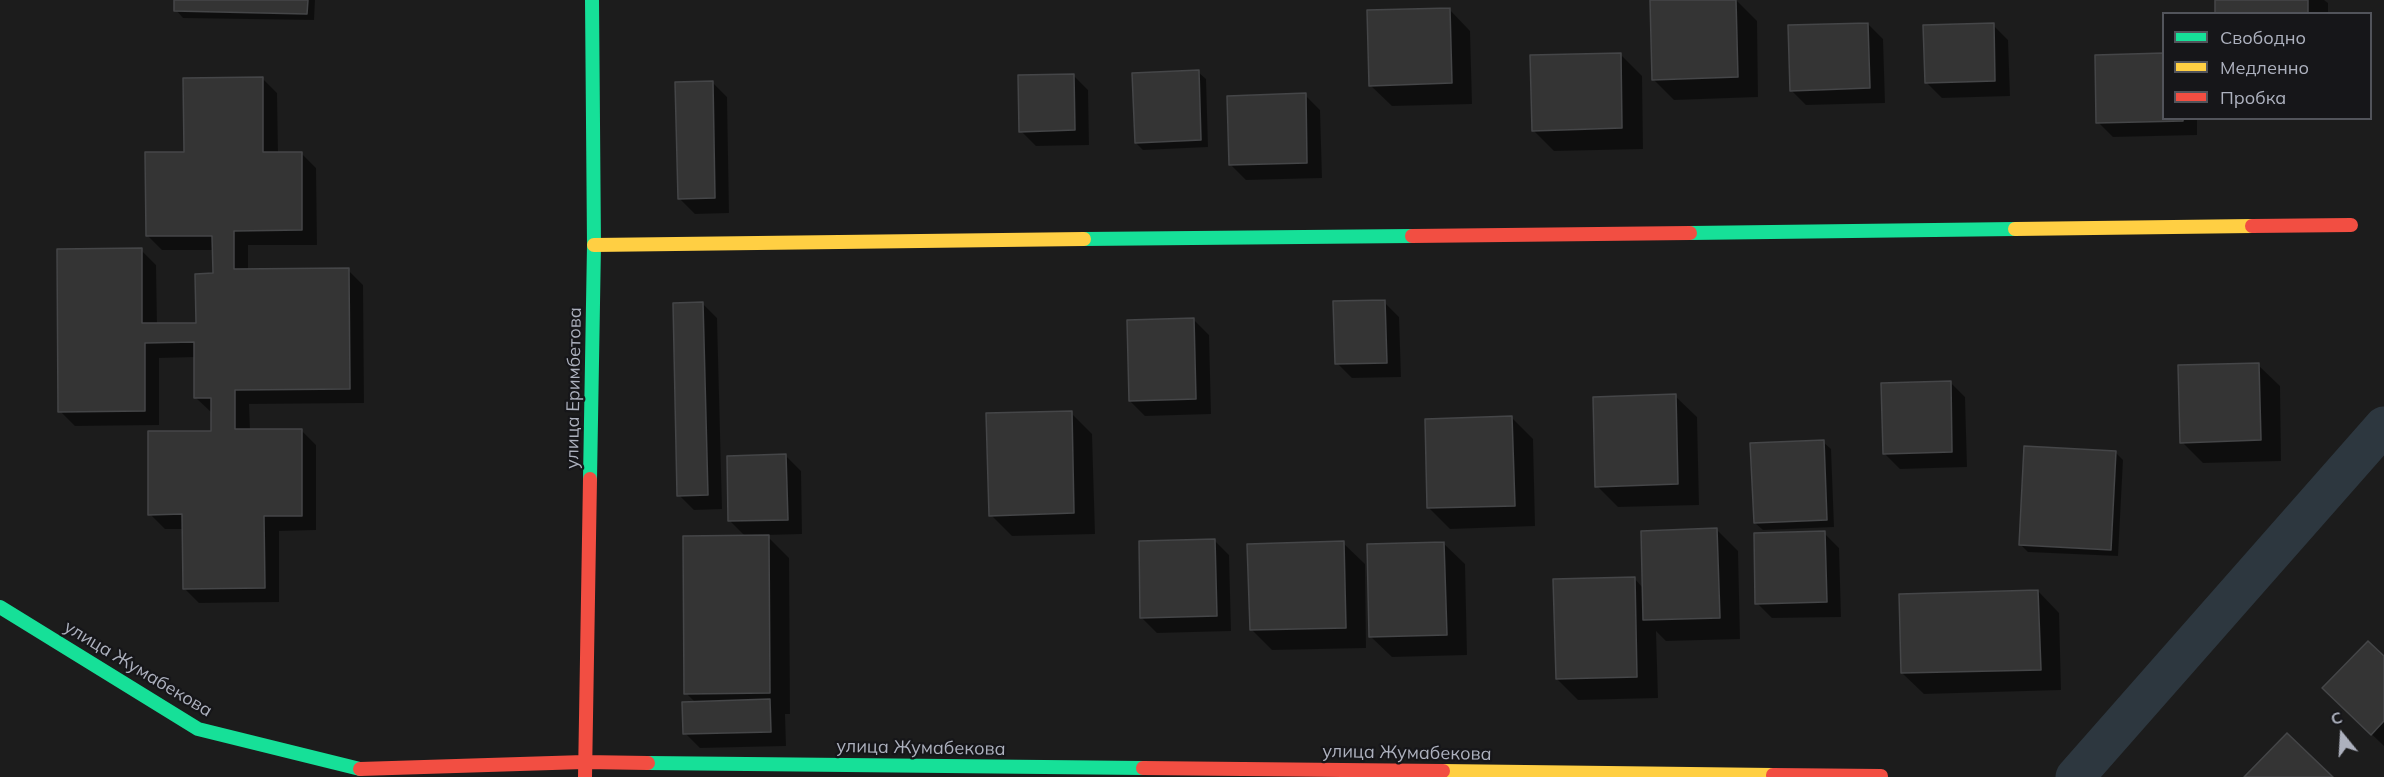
<!DOCTYPE html>
<html>
<head>
<meta charset="utf-8">
<style>
  body { margin:0 }
  #map { position:relative; width:2384px; height:777px; overflow:hidden; background:#1c1c1c; font-family:Mulish,sans-serif }
  canvas { display:block }
  .legend { position:absolute; left:2162px; top:12px; width:210px; height:108px; box-sizing:border-box; background:#161619; border:2px solid #52545b; margin:0; padding:8px 10px; list-style:none; font-size:18px; color:#adb1be }
  .legend li { display:flex; align-items:center; gap:12px; height:30px }
  .legend b { width:30px; border:2px solid #52545b }
  .north { position:absolute; left:2312px; top:705px; width:60px; height:60px; -webkit-text-stroke:4px #161619; paint-order:stroke; rotate:342deg; font-size:16px; font-weight:700; line-height:24px; text-align:center; color:#adb1be }
  .north::after { content:''; display:block; margin:auto; width:21px; height:27px; background:#adb1be; clip-path:polygon(50% 0,100% 100%,50% 72%,0 100%) }
</style>
</head>
<body>
<div id="map">
<canvas width="2384" height="777"></canvas>
<ul class="legend">
<li><b style="height:8px;background:#16e098"></b>Свободно</li>
<li><b style="height:8px;background:#ffcf43"></b>Медленно</li>
<li><b style="height:8px;background:#f24e42"></b>Пробка</li>
</ul>
<div class="north">С</div>
</div>
<script>
const ctx = document.querySelector('canvas').getContext('2d');
ctx.lineJoin = 'round';
function fillPath(path, color) {
  ctx.fillStyle = color;
  ctx.fill(path, 'evenodd');
}
function poly(rows) {
  const path = new Path2D();
  for (const r of rows) {
    path.moveTo(r[0], r[1]);
    for (let i = 2; i < r.length; i += 2) path.lineTo(r[i], r[i + 1]);
  }
  return path;
}
function trace(path, color, width, dash) {
  ctx.strokeStyle = color;
  ctx.lineWidth = width;
  ctx.lineCap = dash ? 'butt' : 'round';
  ctx.setLineDash(dash || []);
  ctx.stroke(path);
}
function write(font, color, halo, rows, align = 'center') {
  ctx.font = font + ' Mulish,sans-serif';
  ctx.lineWidth = 4.5;
  ctx.setLineDash([]);
  ctx.textBaseline = 'middle';
  ctx.strokeStyle = halo;
  ctx.fillStyle = color;
  for (const [text, x, y, turn = 0] of rows) {
    ctx.save();
    ctx.translate(x, y);
    ctx.rotate((+turn || 0) * Math.PI / 180);
    ctx.textAlign = isNaN(turn) ? turn : align;
    if (halo) ctx.strokeText(text, 0, 0);
    ctx.fillText(text, 0, 0);
    ctx.restore();
  }
}
const shadow = poly([
  [176,0,315,0,314,20,183,18,176,10],
  [1719,0,1736,0,1757,21,1758,97,1674,100,1653,79],
  [2216,0,2324,0,2328,3,2328,14,2217,14],
  [1449,9,1470,31,1472,104,1392,106,1370,85],
  [1868,24,1883,39,1885,103,1806,105,1791,90],
  [1993,25,2008,40,2010,96,1942,98,1927,83],
  [1620,54,1642,76,1643,149,1554,151,1533,130],
  [1198,72,1206,79,1208,147,1143,150,1136,143],
  [1073,75,1088,90,1089,145,1036,146,1021,131],
  [262,78,277,93,278,153,301,153,316,168,317,245,248,245,248,271,348,270,363,285,364,403,249,404,250,430,301,430,316,445,316,530,279,531,279,602,199,603,184,588,184,529,165,529,150,514,212,432,212,413,196,398,196,357,159,358,159,425,75,426,60,411,141,250,156,265,157,325,197,324,214,275,214,250,162,250,147,235,185,153],
  [712,82,727,97,729,213,695,214,680,199],
  [1305,95,1320,110,1322,178,1246,180,1231,165],
  [2164,118,2197,118,2197,135,2113,137,2098,122],
  [1384,302,1399,317,1401,377,1352,378,1337,363],
  [702,303,717,318,722,509,694,510,679,495],
  [1194,320,1209,335,1211,414,1145,416,1130,401],
  [2258,365,2280,386,2281,461,2203,463,2182,442],
  [1950,382,1965,397,1967,467,1900,469,1885,454],
  [1675,396,1697,417,1699,505,1618,507,1597,486],
  [1071,413,1092,434,1095,534,1012,536,991,515],
  [1512,418,1533,439,1535,526,1450,529,1428,507],
  [1823,442,1831,449,1834,527,1763,530,1755,523],
  [2115,452,2123,460,2118,556,2028,552,2021,545],
  [786,456,801,471,802,534,766,535,789,558,790,714,785,714,786,746,700,748,685,733,696,703,686,693,746,537,730,521],
  [1717,530,1738,551,1740,639,1666,641,1656,631,1658,698,1578,700,1557,679,1634,578,1643,588],
  [1824,533,1839,548,1841,617,1772,618,1757,603],
  [1214,540,1229,555,1231,631,1157,633,1142,618],
  [1343,543,1365,564,1366,648,1272,650,1251,629],
  [1443,543,1465,564,1467,655,1392,657,1370,636],
  [2038,591,2059,613,2061,690,1924,694,1902,673],
  [2384,658,2384,746,2339,703]
]);
const canal = poly([
  [2075,777,2384,426]
]);
const building = poly([
  [174,0,308,0,307,14,174,11,174,0],
  [1650,0,1736,0,1738,77,1652,80,1650,0],
  [2215,0,2308,0,2308,14,2215,14,2215,0],
  [1450,8,1452,83,1369,86,1367,10,1450,8],
  [1868,23,1870,88,1790,91,1788,25,1868,23],
  [1994,23,1995,81,1925,83,1923,25,1994,23],
  [1621,53,1622,128,1532,131,1530,55,1621,53],
  [2164,53,2164,118,2183,118,2183,121,2096,123,2095,55,2164,53],
  [1199,70,1201,140,1135,143,1132,73,1199,70],
  [1074,74,1075,130,1019,132,1018,75,1074,74],
  [263,77,263,152,302,152,302,230,234,231,234,269,349,268,350,389,235,390,235,429,302,429,302,516,264,516,265,588,183,589,182,514,148,515,148,431,211,431,211,398,194,398,194,342,145,343,145,411,58,412,57,249,142,248,142,323,196,323,195,274,213,273,212,236,146,236,145,152,184,152,183,78,263,77],
  [713,81,715,198,678,199,675,82,713,81],
  [1306,93,1307,163,1229,165,1227,96,1306,93],
  [1385,300,1387,363,1335,364,1333,301,1385,300],
  [703,302,708,495,677,496,673,303,703,302],
  [1194,318,1196,399,1129,401,1127,320,1194,318],
  [2259,363,2261,440,2180,443,2178,365,2259,363],
  [1951,381,1952,452,1883,454,1881,383,1951,381],
  [1676,394,1678,484,1595,487,1593,397,1676,394],
  [1072,411,1074,513,989,516,986,413,1072,411],
  [1512,416,1515,506,1427,508,1425,419,1512,416],
  [1824,440,1827,520,1754,523,1750,443,1824,440],
  [2024,446,2116,451,2111,550,2019,545,2024,446],
  [786,454,788,520,728,521,727,456,786,454],
  [1717,528,1720,618,1643,620,1641,531,1717,528],
  [1825,531,1827,602,1755,604,1754,533,1825,531],
  [769,535,770,693,684,694,683,536,769,535],
  [1215,539,1217,616,1140,618,1139,541,1215,539],
  [1344,541,1346,628,1250,630,1247,544,1344,541],
  [1444,542,1447,635,1369,637,1367,544,1444,542],
  [1635,577,1637,677,1556,679,1553,579,1635,577],
  [2038,590,2041,670,1901,673,1899,594,2038,590],
  [2368,641,2384,656,2384,721,2371,735,2322,688,2368,641],
  [770,699,771,732,683,734,682,702,770,699],
  [2287,733,2333,777,2244,777,2287,733]
]);
const fast = poly([
  [1690,233,2015,229],
  [1084,239,1412,236],
  [590,479,594,245,592,0],
  [0,607,198,729,360,769],
  [648,763,1143,768]
]);
const slow = poly([
  [2015,229,2252,226],
  [594,245,1084,239],
  [1443,771,1773,775]
]);
const jam = poly([
  [2252,226,2351,225],
  [1412,236,1690,233],
  [1143,768,1443,771],
  [360,769,584,762,648,763],
  [1773,775,1881,776],
  [585,777,590,479]
]);
const streetNames = [
  ["улица Еримбетова",574,388,-89],
  ["улица Жумабекова",138,669,31],
  ["улица Жумабекова",921,748,1],
  ["улица Жумабекова",1407,753,1]
];
fillPath(shadow, '#0007');
trace(canal, '#2d373f', 39);
fillPath(building, '#343434');
trace(building, '#454648', 1.5);
trace(fast, '#16e098', 14);
trace(slow, '#ffcf43', 14);
trace(jam, '#f24e42', 14);
write('18px', '#adb1be', '#161619', streetNames);
</script>
</body>
</html>
